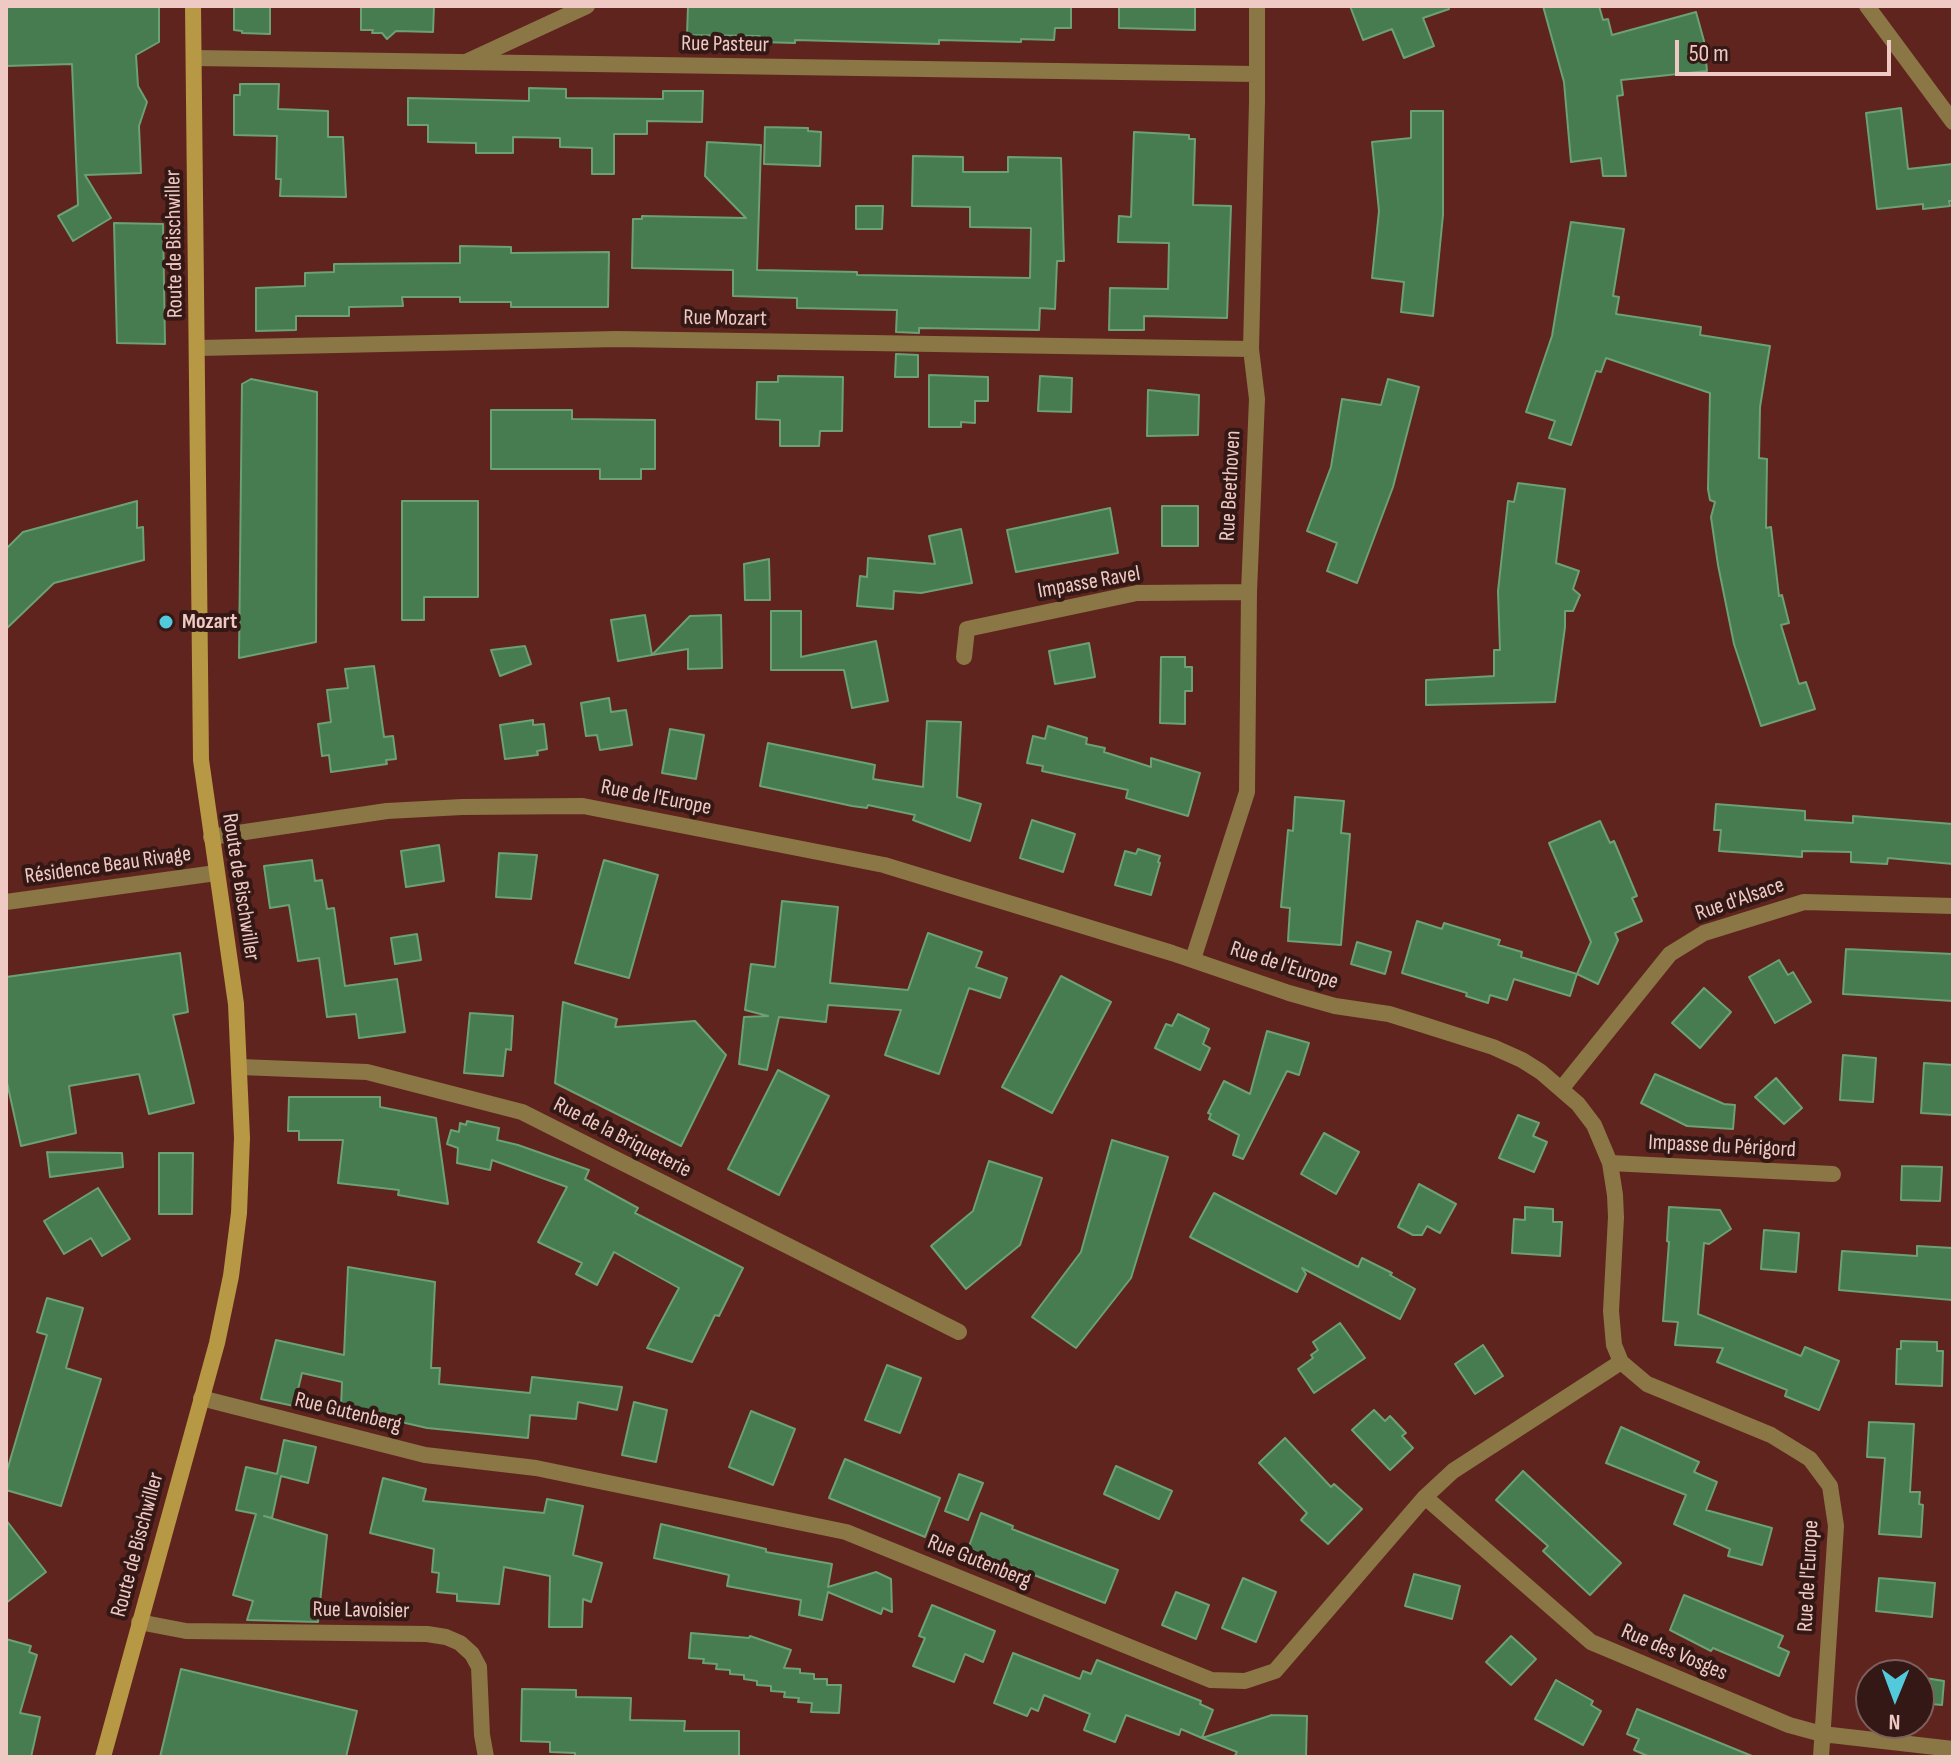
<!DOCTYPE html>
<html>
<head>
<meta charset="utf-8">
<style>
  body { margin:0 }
  #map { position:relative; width:1959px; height:1763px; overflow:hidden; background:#60241e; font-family:"Sofia Sans Condensed",sans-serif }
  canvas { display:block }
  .frame { position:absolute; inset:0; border:8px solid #efc9c3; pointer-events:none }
  .north { position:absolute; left:1855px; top:1659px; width:80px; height:80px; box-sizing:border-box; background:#331815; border:2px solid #7e5f5b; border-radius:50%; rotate:181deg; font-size:22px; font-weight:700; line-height:32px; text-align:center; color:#efc9c3 }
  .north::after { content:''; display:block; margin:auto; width:28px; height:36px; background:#53cadc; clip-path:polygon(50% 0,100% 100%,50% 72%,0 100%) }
  .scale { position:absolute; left:1675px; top:40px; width:216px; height:36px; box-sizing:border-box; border:4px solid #efc9c3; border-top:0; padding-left:10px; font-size:24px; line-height:28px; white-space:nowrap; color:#efc9c3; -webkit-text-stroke:6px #331815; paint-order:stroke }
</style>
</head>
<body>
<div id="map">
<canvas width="1959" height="1763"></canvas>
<div class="frame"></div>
<div class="north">N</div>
<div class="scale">50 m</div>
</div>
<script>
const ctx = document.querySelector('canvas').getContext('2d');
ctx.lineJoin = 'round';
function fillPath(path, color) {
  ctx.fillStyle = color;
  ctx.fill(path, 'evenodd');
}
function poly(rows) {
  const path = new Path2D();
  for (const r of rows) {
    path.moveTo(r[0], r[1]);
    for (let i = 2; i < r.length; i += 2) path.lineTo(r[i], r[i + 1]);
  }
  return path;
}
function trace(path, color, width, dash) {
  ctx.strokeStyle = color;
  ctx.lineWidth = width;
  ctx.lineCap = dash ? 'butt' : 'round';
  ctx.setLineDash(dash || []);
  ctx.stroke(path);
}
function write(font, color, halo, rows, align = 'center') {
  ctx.font = font + ' "Sofia Sans Condensed",sans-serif';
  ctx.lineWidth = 8;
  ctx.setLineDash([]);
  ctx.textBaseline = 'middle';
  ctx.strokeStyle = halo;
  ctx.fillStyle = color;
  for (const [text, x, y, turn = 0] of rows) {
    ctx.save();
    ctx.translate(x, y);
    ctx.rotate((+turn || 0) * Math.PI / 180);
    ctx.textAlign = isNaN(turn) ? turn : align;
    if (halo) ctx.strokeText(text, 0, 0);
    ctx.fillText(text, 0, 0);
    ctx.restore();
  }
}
const building = poly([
  [6,6,159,6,159,42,136,55,138,86,147,102,139,126,141,173,85,175,111,218,73,241,58,216,78,205,72,64,6,66,6,6],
  [234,6,270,6,270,34,242,33,242,31,234,30,234,6],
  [361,6,434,6,433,32,396,31,387,39,382,33,372,33,373,30,361,30,361,6],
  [688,6,1071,6,1071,28,1055,28,1054,40,1021,39,1021,42,939,40,939,44,795,40,795,43,760,42,760,36,687,35,688,6],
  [1119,6,1195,6,1195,30,1119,28,1119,6],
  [1350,6,1448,6,1449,9,1423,18,1434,46,1404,58,1392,29,1363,40,1350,6],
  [1543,6,1599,6,1603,20,1608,19,1612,35,1696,12,1704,41,1707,71,1621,80,1623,95,1617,96,1626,176,1603,176,1601,158,1571,162,1564,82,1543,6],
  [240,84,279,84,278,109,328,111,328,137,343,137,346,197,280,196,281,179,276,179,277,136,234,135,234,95,240,95,240,84],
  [529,88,566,89,566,98,663,99,663,91,703,91,702,122,647,121,647,134,614,134,614,174,592,174,592,148,560,147,560,138,513,137,513,153,476,153,476,143,428,142,428,125,408,125,408,98,529,101,529,88],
  [1901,108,1908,169,1953,164,1953,201,1949,201,1950,206,1923,209,1923,204,1877,209,1866,113,1901,108],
  [1411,111,1443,111,1443,215,1433,316,1401,312,1404,282,1372,278,1379,211,1372,142,1411,138,1411,111],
  [765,127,808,128,808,131,821,132,820,166,764,164,765,127],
  [1134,132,1189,135,1189,139,1195,139,1193,205,1231,206,1227,318,1144,316,1144,330,1109,330,1110,288,1168,289,1169,243,1118,242,1119,216,1131,217,1134,132],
  [707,142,761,145,757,270,857,272,857,275,1030,278,1031,228,970,227,970,207,912,206,913,156,963,157,963,172,1008,172,1008,157,1061,158,1064,261,1057,261,1055,309,1040,308,1039,330,919,328,919,333,896,332,897,310,797,308,797,298,733,296,733,270,632,268,633,219,642,219,642,216,746,218,705,176,707,142],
  [856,206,883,206,882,229,856,229,856,206],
  [1571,222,1624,229,1613,296,1619,297,1616,314,1701,327,1700,335,1770,346,1760,407,1759,458,1767,459,1766,528,1771,527,1779,596,1782,595,1789,623,1781,625,1799,684,1806,682,1815,709,1761,726,1734,644,1718,565,1711,517,1715,502,1710,500,1708,489,1710,393,1606,358,1601,372,1596,371,1571,445,1549,438,1555,421,1526,412,1552,336,1571,222],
  [114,223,163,224,165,344,117,343,114,223],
  [460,246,511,247,511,253,609,252,608,307,511,307,511,302,460,302,460,297,402,297,403,306,349,307,349,316,296,316,296,330,256,331,256,288,305,286,305,273,334,272,334,264,460,263,460,246],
  [896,354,918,355,918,377,895,377,896,354],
  [929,375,988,377,988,401,975,401,975,423,961,422,961,427,929,427,929,375],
  [778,376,843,377,842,431,820,431,819,446,780,446,780,420,756,419,757,382,778,382,778,376],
  [1040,376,1072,378,1071,412,1038,411,1040,376],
  [251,379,317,392,316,642,239,658,242,384,251,379],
  [1388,379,1419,387,1393,487,1357,583,1327,571,1337,543,1307,531,1331,467,1342,399,1381,405,1388,379],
  [1148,390,1199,395,1198,435,1147,436,1148,390],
  [491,410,572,410,572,419,655,420,655,469,641,469,641,479,600,479,600,469,491,469,491,410],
  [1518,483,1565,489,1556,563,1579,571,1573,589,1580,595,1573,611,1565,611,1565,627,1555,702,1426,705,1426,680,1494,676,1494,650,1500,650,1498,591,1508,501,1514,502,1518,483],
  [137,501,137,528,143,527,144,560,54,583,6,629,6,549,23,532,137,501],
  [402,501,478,501,478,597,424,597,424,620,402,620,402,501],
  [1162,506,1198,506,1198,546,1162,546,1162,506],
  [1110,508,1118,553,1016,572,1007,530,1110,508],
  [961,529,972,583,921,593,894,591,893,609,857,606,860,576,867,577,868,558,935,564,929,536,961,529],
  [769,559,770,600,745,600,744,564,769,559],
  [771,611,801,611,801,657,876,641,888,701,852,708,844,670,771,670,771,611],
  [645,615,652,655,618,661,611,620,645,615],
  [721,615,722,668,688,669,688,649,652,655,690,616,721,615],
  [1089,643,1095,677,1055,684,1049,651,1089,643],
  [525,646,531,664,500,676,491,650,525,646],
  [1161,657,1185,657,1185,667,1192,667,1192,691,1185,691,1185,724,1160,723,1161,657],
  [374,666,384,737,393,736,396,759,386,760,387,764,331,772,329,755,322,756,318,724,331,722,327,690,348,688,345,669,374,666],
  [609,698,611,712,626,710,632,745,600,750,597,735,586,736,581,703,609,698],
  [533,720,533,725,544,724,547,749,537,751,538,755,505,759,500,725,533,720],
  [927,721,961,722,957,797,981,804,970,841,913,820,915,815,868,805,867,808,852,806,760,786,768,743,875,765,873,779,923,787,927,721],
  [1048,726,1087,738,1086,744,1105,748,1104,752,1151,767,1151,758,1200,773,1188,816,1126,798,1128,790,1042,771,1043,766,1027,763,1033,736,1045,739,1048,726],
  [670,729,704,735,696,779,662,773,670,729],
  [1295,797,1344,801,1341,833,1350,834,1341,945,1288,941,1290,908,1281,907,1288,830,1293,831,1295,797],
  [1716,804,1805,811,1805,820,1853,823,1853,816,1953,824,1953,864,1888,858,1887,864,1851,862,1851,852,1802,851,1802,857,1719,851,1721,830,1714,830,1716,804],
  [1032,820,1075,834,1063,872,1020,858,1032,820],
  [1600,821,1610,843,1614,841,1637,896,1632,898,1642,921,1615,933,1618,940,1598,984,1577,974,1591,942,1549,843,1600,821],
  [439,845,444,881,406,887,401,851,439,845],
  [1138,849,1160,856,1158,862,1160,863,1151,895,1115,885,1125,851,1136,854,1138,849],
  [499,853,537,855,531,899,496,897,499,853],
  [312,860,315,881,322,880,327,909,334,908,345,986,397,979,405,1032,359,1038,356,1014,327,1017,319,958,298,961,289,905,270,908,264,866,312,860],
  [604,860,658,875,629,978,575,963,604,860],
  [782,901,838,907,830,983,908,990,928,933,982,952,976,967,1007,978,1000,998,969,988,939,1074,885,1055,901,1010,828,1005,826,1022,779,1017,767,1070,739,1064,744,1017,768,1016,745,1010,751,964,775,967,782,901],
  [1417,921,1442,929,1444,923,1500,940,1498,945,1522,952,1521,957,1577,974,1570,996,1514,979,1507,1000,1490,995,1488,1003,1466,996,1467,993,1402,973,1417,921],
  [417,934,421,960,395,964,391,938,417,934],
  [1357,942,1391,952,1385,974,1351,964,1357,942],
  [1846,949,1953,954,1953,1001,1843,994,1846,949],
  [180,953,188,1012,173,1015,194,1103,149,1114,139,1074,69,1086,76,1133,21,1146,6,1078,6,977,180,953],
  [1779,960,1788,975,1793,972,1811,1002,1775,1023,1749,977,1779,960],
  [1061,976,1111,1002,1052,1113,1002,1087,1061,976],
  [1704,988,1731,1012,1700,1048,1672,1023,1704,988],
  [563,1002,617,1019,615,1027,695,1021,726,1055,681,1146,555,1083,563,1002],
  [470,1013,513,1016,511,1050,506,1049,503,1076,464,1073,470,1013],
  [1178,1014,1209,1029,1203,1044,1210,1048,1200,1070,1155,1048,1166,1024,1172,1026,1178,1014],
  [1267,1031,1309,1043,1299,1075,1287,1071,1243,1159,1233,1155,1239,1135,1209,1119,1211,1114,1208,1113,1224,1081,1250,1094,1267,1031],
  [1843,1055,1876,1058,1873,1102,1840,1100,1843,1055],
  [1924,1063,1953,1065,1953,1115,1921,1113,1924,1063],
  [778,1070,829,1096,779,1195,728,1169,778,1070],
  [1655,1074,1724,1104,1735,1105,1733,1129,1687,1126,1641,1103,1655,1074],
  [1776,1078,1802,1108,1784,1124,1755,1097,1776,1078],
  [289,1097,380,1097,380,1107,436,1118,448,1204,398,1195,399,1190,338,1183,343,1140,299,1140,299,1131,288,1131,289,1097],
  [1518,1115,1539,1123,1533,1136,1547,1142,1534,1172,1499,1158,1518,1115],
  [467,1121,499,1128,497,1140,518,1145,589,1170,585,1179,638,1208,635,1213,743,1268,719,1316,715,1315,692,1362,647,1348,679,1288,614,1252,597,1285,576,1274,582,1263,538,1242,567,1187,492,1160,490,1170,457,1163,458,1148,447,1144,451,1130,459,1132,460,1123,466,1125,467,1121],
  [1324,1133,1359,1152,1336,1194,1301,1174,1324,1133],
  [1112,1140,1168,1157,1131,1278,1076,1348,1032,1317,1081,1252,1112,1140],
  [47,1152,122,1153,123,1167,50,1177,47,1152],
  [159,1153,193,1153,192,1214,159,1214,159,1153],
  [989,1161,1042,1178,1020,1245,966,1289,931,1246,973,1211,989,1161],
  [1902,1166,1942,1167,1940,1201,1901,1200,1902,1166],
  [1419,1184,1456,1204,1440,1233,1427,1226,1422,1235,1413,1235,1398,1227,1419,1184],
  [98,1188,130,1239,102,1256,91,1238,64,1254,44,1221,98,1188],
  [1214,1193,1358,1267,1362,1258,1392,1273,1390,1275,1415,1289,1400,1319,1302,1268,1306,1274,1297,1292,1190,1237,1214,1193],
  [1525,1207,1553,1209,1553,1222,1562,1222,1560,1256,1512,1253,1514,1219,1525,1220,1525,1207],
  [1669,1207,1720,1210,1731,1229,1709,1244,1704,1243,1698,1314,1801,1356,1805,1347,1839,1361,1819,1410,1785,1396,1787,1390,1717,1362,1723,1348,1675,1345,1678,1322,1663,1321,1669,1242,1667,1241,1669,1207],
  [1764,1230,1799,1233,1796,1272,1761,1269,1764,1230],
  [1917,1246,1953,1248,1952,1300,1839,1290,1842,1251,1917,1256,1917,1246],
  [348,1267,435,1282,431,1368,440,1368,439,1384,530,1393,532,1377,622,1387,617,1410,578,1402,576,1419,530,1415,528,1438,427,1428,341,1408,342,1382,302,1373,294,1406,261,1399,276,1340,344,1355,348,1267],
  [47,1298,83,1308,66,1368,101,1379,61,1506,6,1490,6,1474,47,1335,37,1332,47,1298],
  [1340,1323,1365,1358,1314,1393,1298,1369,1313,1358,1311,1355,1318,1350,1313,1342,1340,1323],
  [1901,1341,1937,1342,1937,1351,1943,1351,1942,1386,1896,1384,1897,1349,1901,1349,1901,1341],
  [1483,1345,1503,1376,1475,1394,1455,1364,1483,1345],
  [887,1365,921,1378,900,1433,865,1420,887,1365],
  [634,1402,667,1410,656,1462,622,1455,634,1402],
  [1374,1410,1385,1421,1390,1416,1406,1433,1402,1436,1413,1448,1390,1470,1352,1430,1374,1410],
  [751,1411,795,1429,773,1485,729,1467,751,1411],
  [1869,1422,1914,1424,1910,1492,1920,1492,1919,1504,1923,1505,1921,1537,1879,1534,1885,1458,1867,1457,1869,1422],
  [1621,1427,1699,1462,1694,1472,1717,1482,1706,1510,1772,1528,1762,1565,1728,1556,1730,1549,1674,1524,1686,1495,1606,1463,1621,1427],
  [1285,1438,1331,1487,1334,1484,1362,1509,1328,1544,1301,1520,1307,1513,1259,1463,1285,1438],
  [284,1440,316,1447,308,1483,281,1476,272,1518,264,1516,327,1535,318,1622,247,1620,253,1601,233,1595,256,1514,236,1510,246,1467,277,1474,284,1440],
  [845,1459,940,1498,925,1537,829,1498,845,1459],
  [1116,1466,1172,1491,1159,1519,1104,1494,1116,1466],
  [1523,1471,1621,1563,1590,1595,1543,1551,1548,1546,1496,1500,1523,1471],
  [959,1474,983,1483,968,1520,945,1511,959,1474],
  [383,1478,426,1489,423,1501,544,1513,547,1499,583,1506,573,1555,602,1563,591,1602,583,1599,582,1627,549,1627,550,1576,504,1567,499,1604,457,1601,457,1594,437,1592,439,1573,432,1572,434,1549,370,1533,383,1478],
  [981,1513,1013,1526,1012,1529,1118,1570,1105,1603,968,1549,981,1513],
  [6,1520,46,1572,6,1603,6,1520],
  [661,1524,766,1549,766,1552,832,1564,828,1587,876,1572,891,1579,892,1612,883,1608,881,1614,828,1592,822,1620,799,1615,801,1600,727,1586,729,1575,654,1558,661,1524],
  [1414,1574,1460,1586,1452,1619,1405,1606,1414,1574],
  [1243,1578,1276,1592,1256,1642,1222,1628,1243,1578],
  [1879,1578,1935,1583,1932,1617,1876,1611,1879,1578],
  [1176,1592,1209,1605,1196,1639,1162,1625,1176,1592],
  [1684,1595,1783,1636,1778,1647,1789,1652,1779,1676,1713,1648,1711,1651,1670,1630,1684,1595],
  [932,1605,995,1631,983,1662,965,1654,954,1682,913,1666,925,1638,919,1636,932,1605],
  [691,1633,749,1638,750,1636,791,1650,784,1668,800,1669,800,1673,814,1674,814,1679,827,1679,827,1685,841,1685,839,1713,811,1712,812,1703,798,1702,799,1698,784,1697,785,1692,771,1691,771,1686,757,1685,757,1681,744,1679,744,1675,730,1674,730,1670,716,1669,717,1664,703,1663,704,1659,689,1658,691,1633],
  [1511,1636,1536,1659,1511,1685,1486,1662,1511,1636],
  [6,1639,31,1646,29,1652,37,1655,20,1713,40,1717,31,1757,6,1757,6,1639],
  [1013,1653,1080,1679,1083,1671,1091,1674,1097,1660,1201,1701,1200,1704,1213,1710,1202,1738,1181,1729,1179,1735,1126,1715,1115,1742,1084,1730,1090,1714,1044,1695,1038,1711,1031,1708,1027,1716,994,1703,1013,1653],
  [181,1669,357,1711,346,1757,160,1757,181,1669],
  [1919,1677,1944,1681,1942,1705,1919,1703,1919,1677],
  [1556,1680,1593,1701,1591,1705,1601,1711,1583,1745,1535,1719,1556,1680],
  [522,1689,576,1690,576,1697,631,1698,630,1720,685,1721,684,1731,739,1731,739,1757,587,1757,575,1756,575,1753,550,1752,550,1742,521,1741,522,1689],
  [1637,1709,1752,1756,1752,1757,1650,1757,1634,1750,1639,1739,1627,1734,1637,1709],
  [1272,1715,1307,1716,1306,1757,1234,1757,1237,1752,1202,1738,1272,1715]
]);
const street = poly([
  [1867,6,1953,122],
  [195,58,1255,74],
  [468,61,587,6],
  [198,348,617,339,1251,349],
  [964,657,967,629,1137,593,1249,592],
  [211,837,387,811,462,807,583,806,884,865,1172,953,1289,993,1335,1006,1389,1014,1421,1024,1493,1047,1522,1060,1541,1072,1578,1104,1594,1125,1610,1163,1615,1195,1616,1217,1611,1311,1614,1345,1621,1362,1647,1384,1771,1435,1810,1459,1830,1486,1836,1526,1821,1757],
  [6,902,216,873],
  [1193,959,1247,792,1249,592,1257,399,1251,349,1257,102,1257,6],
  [240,1067,367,1072,522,1112,959,1332],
  [1562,1088,1670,954,1704,933,1804,902,1953,906],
  [1610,1163,1833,1174],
  [201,1398,425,1455,536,1468,846,1532,1211,1680,1245,1681,1275,1671,1425,1497,1453,1471,1621,1362],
  [1425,1497,1591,1642,1789,1725,1822,1734,1953,1749],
  [139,1622,186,1631,427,1634,446,1637,460,1643,472,1654,479,1667,482,1735,486,1757]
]);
const secondary = poly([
  [103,1757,217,1343,231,1276,239,1213,242,1138,236,1004,201,760,193,6]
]);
const markers = [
  [166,622,8,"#53cadc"]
];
const streetNames = [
  ["Rue Pasteur",725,45,1],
  ["Route de Bischwiller",175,244,-91],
  ["Rue Mozart",725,319,1],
  ["Rue Beethoven",1231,486,-87],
  ["Impasse Ravel",1089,583,-10],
  ["Rue de l'Europe",656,798,11],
  ["Résidence Beau Rivage",108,866,-8],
  ["Route de Bischwiller",240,887,81],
  ["Rue d'Alsace",1740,900,-19],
  ["Rue de l'Europe",1284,966,18],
  ["Rue de la Briqueterie",622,1138,27],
  ["Impasse du Périgord",1722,1147,3],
  ["Rue Gutenberg",348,1413,14],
  ["Route de Bischwiller",138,1545,-75],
  ["Rue Gutenberg",979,1562,22],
  ["Rue de l'Europe",1809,1576,-87],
  ["Rue Lavoisier",361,1611,1],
  ["Rue des Vosges",1674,1653,23]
];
const poiNames = [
  ["Mozart",182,622]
];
fillPath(building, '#477c51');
trace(building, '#6ba174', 2);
trace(street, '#8a7745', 16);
trace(secondary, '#b79844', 16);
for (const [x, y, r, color] of markers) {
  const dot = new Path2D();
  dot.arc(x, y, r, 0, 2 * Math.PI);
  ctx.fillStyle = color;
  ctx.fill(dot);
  trace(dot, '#331815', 3);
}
write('22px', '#efc9c3', '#331815', streetNames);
write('bold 22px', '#efc9c3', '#331815', poiNames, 'left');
</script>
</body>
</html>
